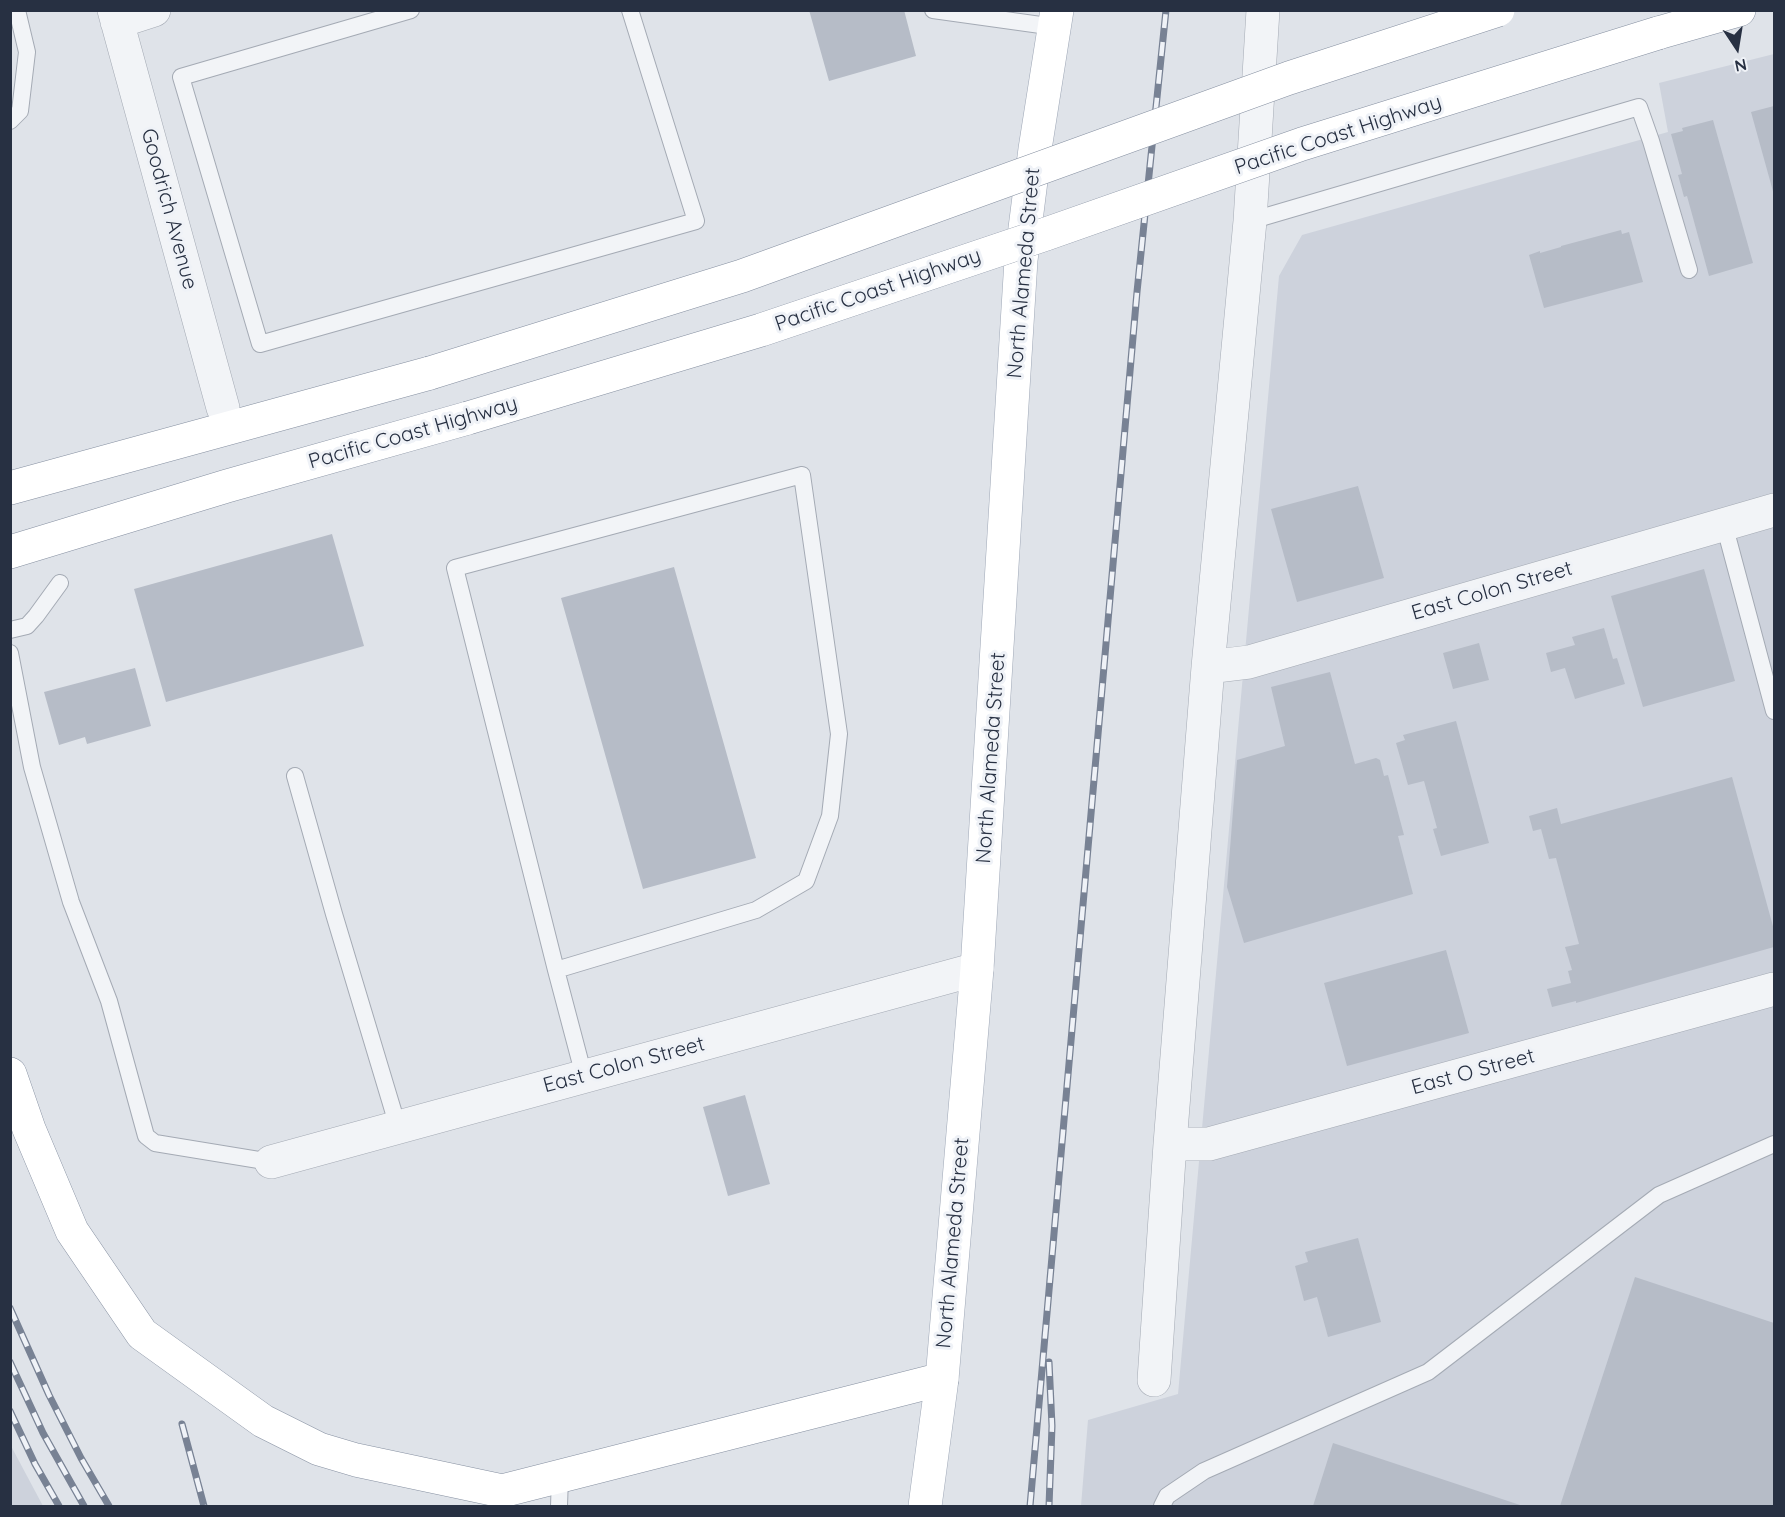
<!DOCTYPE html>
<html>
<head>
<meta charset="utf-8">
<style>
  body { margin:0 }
  #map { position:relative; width:1785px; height:1517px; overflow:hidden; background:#dfe3e9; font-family:Quicksand,sans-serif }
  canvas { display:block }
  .frame { position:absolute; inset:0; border:12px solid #273042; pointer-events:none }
  .north { position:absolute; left:1707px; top:18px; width:60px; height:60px; -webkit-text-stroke:4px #eff2f7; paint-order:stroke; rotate:168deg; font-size:16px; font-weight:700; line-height:24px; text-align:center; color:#273042 }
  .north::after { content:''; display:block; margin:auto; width:21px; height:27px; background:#273042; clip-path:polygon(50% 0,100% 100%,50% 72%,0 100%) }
</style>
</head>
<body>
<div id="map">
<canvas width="1785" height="1517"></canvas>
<div class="frame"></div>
<div class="north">N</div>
</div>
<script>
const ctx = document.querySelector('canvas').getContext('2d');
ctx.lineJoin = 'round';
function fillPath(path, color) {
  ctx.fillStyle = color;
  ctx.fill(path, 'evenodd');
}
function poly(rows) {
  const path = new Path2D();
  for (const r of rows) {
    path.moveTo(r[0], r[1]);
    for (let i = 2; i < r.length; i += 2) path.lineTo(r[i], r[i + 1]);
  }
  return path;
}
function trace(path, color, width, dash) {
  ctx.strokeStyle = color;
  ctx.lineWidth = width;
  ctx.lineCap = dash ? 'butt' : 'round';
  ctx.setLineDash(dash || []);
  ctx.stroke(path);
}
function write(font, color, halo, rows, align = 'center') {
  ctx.font = font + ' Quicksand,sans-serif';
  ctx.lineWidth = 6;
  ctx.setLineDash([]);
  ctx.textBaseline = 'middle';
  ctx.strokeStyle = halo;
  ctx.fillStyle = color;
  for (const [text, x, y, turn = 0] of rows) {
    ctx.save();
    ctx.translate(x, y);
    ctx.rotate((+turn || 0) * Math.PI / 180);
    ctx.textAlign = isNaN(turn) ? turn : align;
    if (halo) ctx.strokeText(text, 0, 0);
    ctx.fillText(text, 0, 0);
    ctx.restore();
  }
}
const built = poly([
  [1774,54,1774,1506,1081,1506,1088,1420,1178,1394,1279,276,1302,235,1668,132,1659,83],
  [10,1446,11,1446,43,1506,11,1506]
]);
const building = poly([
  [809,10,904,10,916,56,829,81],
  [1774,106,1774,195,1751,112],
  [1713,120,1753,263,1709,276,1687,196,1684,197,1678,175,1682,174,1671,134,1683,131,1682,128],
  [1621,230,1622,234,1629,232,1643,282,1544,308,1529,255,1540,251,1540,253,1561,247,1561,246],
  [1358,486,1384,578,1297,602,1271,509],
  [332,534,364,646,166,702,134,589],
  [674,567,756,858,643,889,561,598],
  [1704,569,1735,681,1643,707,1611,596],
  [1604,628,1613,659,1617,658,1625,684,1575,699,1565,668,1551,672,1546,653,1575,645,1572,637],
  [1479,643,1489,680,1453,689,1443,653],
  [135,668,151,726,87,744,85,737,59,745,44,692],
  [1330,672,1355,764,1376,758,1380,760,1384,776,1388,775,1404,835,1398,836,1413,894,1244,943,1227,887,1237,760,1285,746,1271,687],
  [1456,721,1489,843,1441,856,1433,829,1437,828,1424,781,1408,785,1396,743,1405,740,1403,735],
  [1732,777,1774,930,1774,947,1576,1003,1576,1001,1552,1007,1547,989,1571,983,1568,971,1572,970,1565,947,1579,944,1556,858,1549,859,1541,829,1533,831,1529,816,1557,808,1561,824],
  [1446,950,1469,1033,1347,1066,1324,983],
  [745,1095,770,1184,728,1196,703,1107],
  [1358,1238,1381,1322,1328,1337,1317,1297,1304,1301,1295,1266,1308,1262,1305,1252],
  [1635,1277,1774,1323,1774,1506,1560,1506],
  [1333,1443,1523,1506,1313,1506]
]);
const service = poly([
  [411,10,181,77,260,344,696,221,630,10],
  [933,10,1055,27],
  [10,121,20,111,27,52,17,10],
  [1250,221,1639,107,1651,141,1689,270],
  [1724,524,1774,711],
  [10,630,27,626,36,616,60,583],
  [10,653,32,767,71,902,109,1001,146,1136,155,1143,271,1162],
  [295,776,334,914,398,1127],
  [556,970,756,910,806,881,830,816,839,734,802,475,455,568,556,970,584,1076],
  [559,1506,560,1477],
  [1162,1506,1167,1496,1204,1471,1428,1372,1659,1195,1774,1144]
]);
const minor = poly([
  [114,10,223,408],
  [117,22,154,10],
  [1208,667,1249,662,1774,510],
  [1170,1144,1209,1144,1774,989],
  [271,1162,977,969],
  [1154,1380,1170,1144,1208,667,1250,221,1263,10]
]);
const primary = poly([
  [925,1506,942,1379,977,969,1021,260,1035,149,1057,10]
]);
const trunk = poly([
  [1658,33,1739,10],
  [10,488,430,373],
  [10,552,227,486,468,418],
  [10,1074,29,1129,72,1231,142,1334,263,1421,319,1449,356,1460,502,1491,942,1379]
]);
const rail = poly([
  [10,1308,49,1395,81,1458,109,1506],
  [10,1362,43,1433,84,1506],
  [1049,1362,1052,1426,1049,1506],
  [10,1411,35,1464,59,1506],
  [182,1424,204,1506],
  [1030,1506,1137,292,1166,10]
]);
const trunkBridge = poly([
  [430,373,742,276,1289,78,1498,10],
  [468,418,761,330,1046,234,1302,144,1658,33]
]);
const streetNames = [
  ["Pacific Coast Highway",1338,135,-18],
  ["Goodrich Avenue",169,209,75],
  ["North Alameda Street",1024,273,-85],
  ["Pacific Coast Highway",878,290,-19],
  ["Pacific Coast Highway",413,433,-16],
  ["East Colon Street",1492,591,-16],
  ["North Alameda Street",991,758,-86],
  ["East Colon Street",624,1065,-15],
  ["East O Street",1473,1072,-15],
  ["North Alameda Street",953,1243,-85]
];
fillPath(built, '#cdd2dc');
fillPath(building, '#b6bcc7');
trace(service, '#a4aab4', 18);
trace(minor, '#a4aab4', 34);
trace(primary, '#9ea7b6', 34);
trace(trunk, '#8690a1', 34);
trace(service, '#f2f4f7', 16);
trace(minor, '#f2f4f7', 33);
trace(primary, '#fff', 33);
trace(trunk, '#fff', 33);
trace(rail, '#788294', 7);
trace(rail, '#eff2f7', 4.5, [14]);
trace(trunkBridge, '#8690a1', 34, []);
trace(trunkBridge, '#fff', 33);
write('21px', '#273042', '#eff2f7', streetNames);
</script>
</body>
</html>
